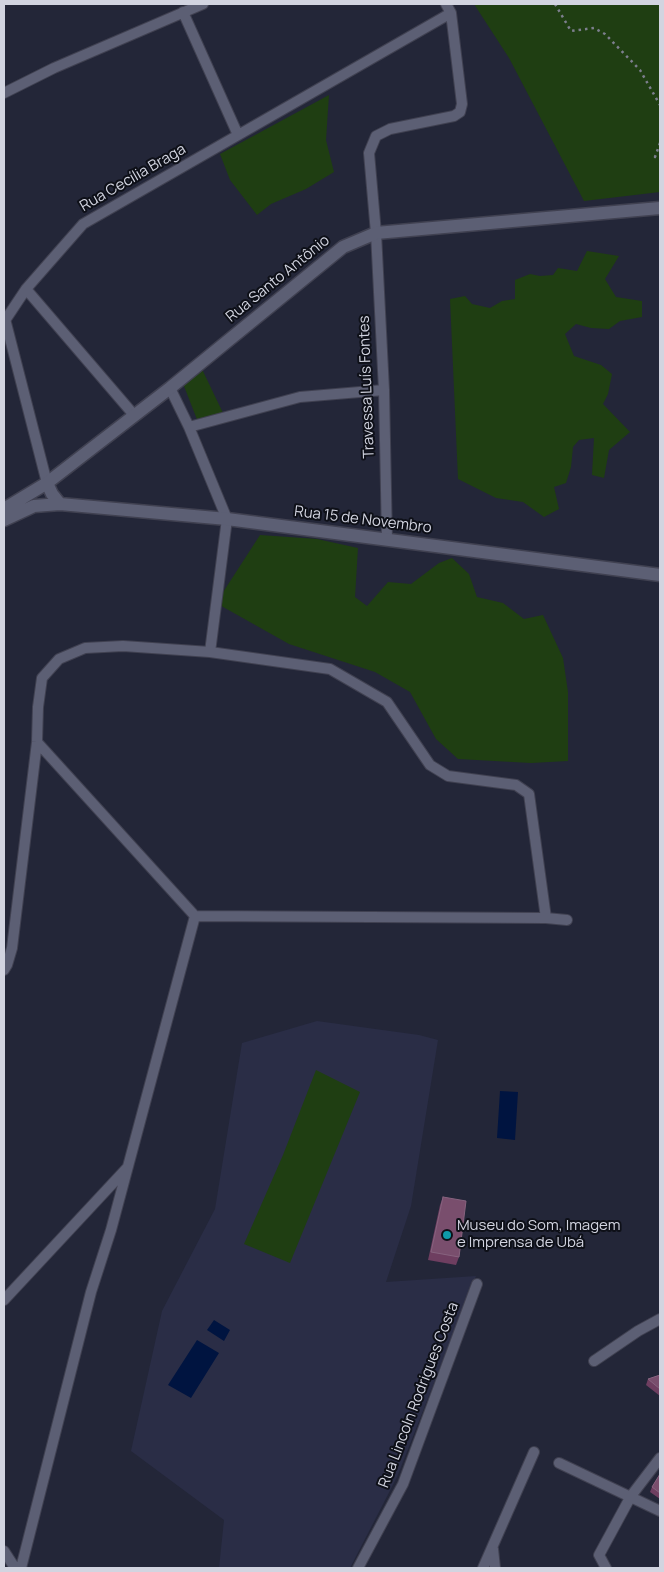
<!DOCTYPE html>
<html>
<head>
<meta charset="utf-8">
<style>
  body { margin:0 }
  #map { position:relative; width:664px; height:1572px; overflow:hidden; background:#232638; font-family:Manrope,sans-serif }
  canvas { display:block }
  .frame { position:absolute; inset:0; border:5px solid #d2d4e0; pointer-events:none }
</style>
</head>
<body>
<div id="map">
<canvas width="664" height="1572"></canvas>
<div class="frame"></div>
</div>
<script>
const ctx = document.querySelector('canvas').getContext('2d');
ctx.lineJoin = 'round';
function fillPath(path, color) {
  ctx.fillStyle = color;
  ctx.fill(path, 'evenodd');
}
function poly(rows) {
  const path = new Path2D();
  for (const r of rows) {
    path.moveTo(r[0], r[1]);
    for (let i = 2; i < r.length; i += 2) path.lineTo(r[i], r[i + 1]);
  }
  return path;
}
function trace(path, color, width, dash) {
  ctx.strokeStyle = color;
  ctx.lineWidth = width;
  ctx.lineCap = dash ? 'butt' : 'round';
  ctx.setLineDash(dash || []);
  ctx.stroke(path);
}
function write(font, color, halo, rows, align = 'center') {
  ctx.font = font + ' Manrope,sans-serif';
  ctx.lineWidth = 4;
  ctx.setLineDash([]);
  ctx.textBaseline = 'middle';
  ctx.strokeStyle = halo;
  ctx.fillStyle = color;
  for (const [text, x, y, turn = 0] of rows) {
    ctx.save();
    ctx.translate(x, y);
    ctx.rotate((+turn || 0) * Math.PI / 180);
    ctx.textAlign = isNaN(turn) ? turn : align;
    if (halo) ctx.strokeText(text, 0, 0);
    ctx.fillText(text, 0, 0);
    ctx.restore();
  }
}
const built = poly([
  [317,1021,419,1035,438,1040,411,1206,386,1282,476,1276,397,1477,350,1568,219,1568,224,1520,131,1451,162,1311,215,1209,242,1043]
]);
const green = poly([
  [474,4,660,4,660,192,584,201,509,58],
  [329,95,326,140,334,172,306,189,271,204,257,215,230,180,220,154],
  [587,251,619,256,605,279,616,297,642,301,642,317,620,321,609,329,591,328,576,324,565,334,574,356,601,365,612,374,608,394,603,404,630,432,609,450,604,478,592,475,594,438,579,440,573,447,571,467,566,483,554,487,559,509,544,517,523,502,496,498,458,479,450,299,465,296,472,304,490,308,502,301,515,299,515,280,530,274,540,276,553,275,558,268,577,271],
  [201,367,223,413,198,422,182,381],
  [260,535,317,539,358,548,355,597,367,606,388,582,411,584,439,563,452,558,469,574,477,597,503,603,524,619,543,615,563,658,568,692,568,761,531,763,458,759,436,739,410,692,375,672,289,644,216,603],
  [316,1070,360,1092,290,1263,244,1244,283,1155]
]);
const water = poly([
  [500,1091,518,1092,515,1140,497,1138],
  [214,1320,230,1330,224,1341,207,1330],
  [197,1340,219,1353,191,1398,168,1385]
]);
const path = poly([
  [555,4,571,31,594,28,605,34,640,70,660,105],
  [660,143,655,157,660,155]
]);
const minor = poly([
  [183,12,238,135],
  [4,93,54,68,203,4],
  [26,289,134,415],
  [5,319,47,483],
  [4,322,26,289,83,224,451,13],
  [170,388,189,427,227,519,210,652],
  [189,427,300,397,384,390],
  [387,540,384,390,376,233,369,153,376,136,390,129,454,116,460,112,462,104,451,13,446,4],
  [37,742,195,916],
  [4,970,7,965,12,948,37,742,38,707,42,678,59,659,85,648,123,646,210,652,330,669,387,702,430,765,448,776,516,785,529,794,546,918],
  [4,1300,127,1168],
  [594,1361,638,1331,660,1319],
  [559,1463,660,1511],
  [493,1549,495,1568],
  [4,1551,15,1568],
  [21,1568,91,1292,111,1230,195,916,546,918,567,920],
  [358,1568,403,1484,477,1284],
  [483,1568,534,1452],
  [606,1568,599,1555,631,1496,660,1458]
]);
const tertiary = poly([
  [60,504,52,494,47,483,170,388,343,247,376,233,660,208],
  [4,509,47,483],
  [4,520,34,506,60,504,227,519,660,575]
]);
const wall = poly([
  [443,1197,459,1257,456,1265,428,1260,440,1205],
  [660,1375,660,1396,646,1385,648,1379],
  [660,1474,660,1499,650,1492,652,1487]
]);
const building = poly([
  [443,1197,466,1201,459,1257,431,1252,443,1197],
  [660,1375,660,1389,648,1379,660,1375],
  [660,1474,660,1493,652,1487,660,1474]
]);
const markers = [
  [447,1235,5,"#0f9aa8"]
];
const streetNames = [
  ["Rua Cecília Braga",133,178,-30],
  ["Rua Santo Antônio",278,279,-39],
  ["Travessa Luís Fontes",367,387,-92],
  ["Rua 15 de Novembro",363,520,7],
  ["Rua Lincoln Rodrigues Costa",419,1395,-69]
];
const poiNames = [
  ["Museu do Som, Imagem",457,1226],
  ["e Imprensa de Ubá",457,1243]
];
fillPath(built, '#2a2d46');
fillPath(green, '#1f3e12');
fillPath(water, '#001440');
trace(minor, '#404151', 12);
trace(tertiary, '#404151', 15);
trace(path, '#7d7f8e', 2.5, [2.5, 4]);
trace(minor, '#5c5f74', 10);
trace(tertiary, '#5c5f74', 12);
fillPath(wall, '#6e3e60');
fillPath(building, '#794e6d');
trace(building, '#87637f', 1);
for (const [x, y, r, color] of markers) {
  const dot = new Path2D();
  dot.arc(x, y, r, 0, 2 * Math.PI);
  ctx.fillStyle = color;
  ctx.fill(dot);
  trace(dot, '#0e1018', 2);
}
write('15px', '#d2d4e0', '#0e1018', streetNames);
write('15px', '#d2d4e0', '#0e1018', poiNames, 'left');
</script>
</body>
</html>
